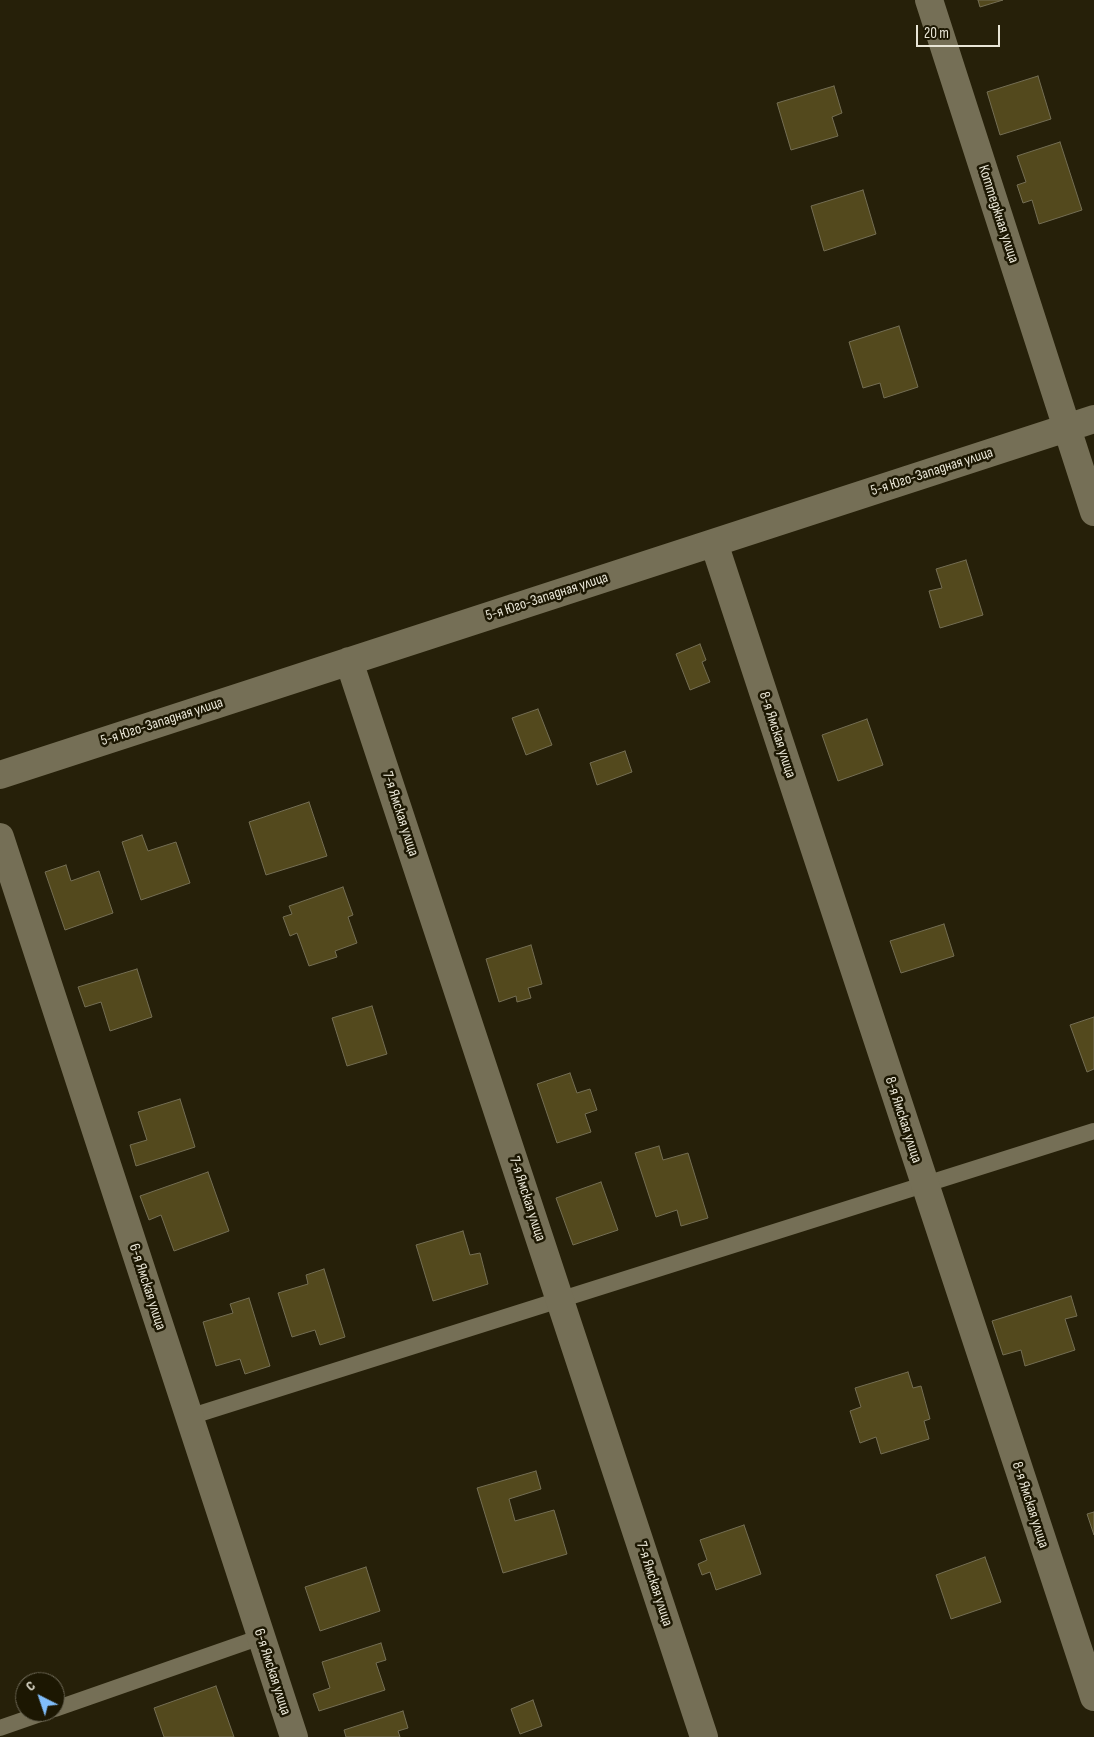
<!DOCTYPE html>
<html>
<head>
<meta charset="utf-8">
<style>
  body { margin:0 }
  #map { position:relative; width:1094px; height:1737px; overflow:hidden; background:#262009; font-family:"Sofia Sans Condensed",sans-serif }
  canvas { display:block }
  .north { position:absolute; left:15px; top:1672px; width:50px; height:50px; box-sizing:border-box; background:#1c1702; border:1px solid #6e6957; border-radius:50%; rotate:319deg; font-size:14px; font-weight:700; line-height:20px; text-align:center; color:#e8e5d6 }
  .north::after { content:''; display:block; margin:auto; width:18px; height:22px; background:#80bdfa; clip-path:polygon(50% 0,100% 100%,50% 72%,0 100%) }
  .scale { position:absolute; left:916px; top:25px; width:84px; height:22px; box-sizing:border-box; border:2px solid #e8e5d6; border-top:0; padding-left:6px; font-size:15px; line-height:18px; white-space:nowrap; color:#e8e5d6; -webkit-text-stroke:4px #1c1702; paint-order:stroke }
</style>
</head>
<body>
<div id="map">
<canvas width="1094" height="1737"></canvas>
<div class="north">С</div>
<div class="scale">20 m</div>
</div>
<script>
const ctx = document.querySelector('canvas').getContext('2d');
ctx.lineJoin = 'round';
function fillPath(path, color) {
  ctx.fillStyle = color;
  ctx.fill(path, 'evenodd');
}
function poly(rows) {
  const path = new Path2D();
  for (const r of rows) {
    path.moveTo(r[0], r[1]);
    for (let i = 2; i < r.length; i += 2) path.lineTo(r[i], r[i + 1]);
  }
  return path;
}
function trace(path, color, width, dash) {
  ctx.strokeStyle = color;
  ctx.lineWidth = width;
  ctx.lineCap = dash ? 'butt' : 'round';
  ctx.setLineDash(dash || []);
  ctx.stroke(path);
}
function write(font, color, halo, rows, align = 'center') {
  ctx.font = font + ' "Sofia Sans Condensed",sans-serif';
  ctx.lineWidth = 5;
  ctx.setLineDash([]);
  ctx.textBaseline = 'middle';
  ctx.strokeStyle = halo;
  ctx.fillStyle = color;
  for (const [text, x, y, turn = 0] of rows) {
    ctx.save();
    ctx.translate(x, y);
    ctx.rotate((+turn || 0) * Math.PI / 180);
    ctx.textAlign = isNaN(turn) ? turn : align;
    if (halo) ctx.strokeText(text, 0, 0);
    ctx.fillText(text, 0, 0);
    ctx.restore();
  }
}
const building = poly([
  [978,0,1003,0,980,7,978,0],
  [1038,76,1051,119,1000,135,987,92,1038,76],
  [834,86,842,113,832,117,838,136,791,150,777,103,834,86],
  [1060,142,1082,210,1039,224,1032,200,1023,203,1017,185,1026,182,1017,156,1060,142],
  [863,190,876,234,824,251,811,206,863,190],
  [899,326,918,387,884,398,880,383,863,388,849,342,899,326],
  [966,560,983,615,940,628,929,591,942,588,936,569,966,560],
  [700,644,706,660,702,662,710,682,690,690,676,654,700,644],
  [538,709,552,745,526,755,512,718,538,709],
  [867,719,883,765,838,781,822,735,867,719],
  [625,751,632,772,597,785,590,763,625,751],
  [309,802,327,856,266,875,249,822,309,802],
  [142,835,148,851,176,842,190,883,141,900,122,842,142,835],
  [66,865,71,881,99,871,113,913,65,930,45,872,66,865],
  [343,887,353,915,348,917,357,943,335,951,337,957,309,966,297,933,290,936,283,917,292,914,289,906,343,887],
  [944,924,954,956,901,973,890,941,944,924],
  [531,945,542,984,528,988,531,998,517,1002,516,996,499,1002,486,959,531,945],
  [137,969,152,1017,110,1031,101,1002,85,1007,78,987,137,969],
  [372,1006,387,1054,347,1066,332,1018,372,1006],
  [1094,1017,1094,1069,1087,1072,1070,1025,1094,1017],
  [570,1073,577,1093,590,1089,597,1110,585,1114,591,1132,557,1143,537,1084,570,1073],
  [180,1099,195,1147,136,1166,130,1145,147,1140,138,1112,180,1099],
  [659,1146,663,1160,688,1153,708,1218,681,1226,677,1210,656,1217,635,1153,659,1146],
  [208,1172,229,1231,174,1251,161,1215,149,1220,140,1196,208,1172],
  [601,1182,618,1230,573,1245,556,1198,601,1182],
  [463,1231,470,1255,480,1253,488,1284,433,1301,416,1245,463,1231],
  [324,1269,345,1337,320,1345,315,1330,292,1337,278,1293,308,1284,306,1275,324,1269],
  [1071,1296,1077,1316,1065,1319,1075,1350,1025,1366,1021,1350,1003,1355,992,1321,1071,1296],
  [249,1298,270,1366,245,1374,240,1359,216,1366,203,1322,233,1313,230,1304,249,1298],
  [908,1372,913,1388,921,1386,930,1419,924,1421,929,1439,881,1454,876,1437,860,1443,850,1411,861,1407,855,1388,908,1372],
  [536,1471,541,1489,509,1499,515,1521,554,1510,567,1554,503,1573,477,1488,536,1471],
  [1094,1512,1094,1535,1087,1514,1094,1512],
  [744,1525,761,1574,716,1590,710,1572,702,1575,698,1564,707,1560,700,1540,744,1525],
  [985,1557,1001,1602,951,1619,936,1575,985,1557],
  [366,1567,380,1611,320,1631,305,1587,366,1567],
  [381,1643,386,1660,376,1663,385,1690,319,1711,313,1694,330,1688,322,1662,381,1643],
  [216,1686,234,1737,164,1737,154,1708,216,1686],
  [533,1700,542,1726,520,1734,511,1709,533,1700],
  [403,1711,408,1728,398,1731,400,1737,346,1737,344,1730,403,1711]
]);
const service = poly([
  [189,1417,1094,1131],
  [55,1709,261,1637],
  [0,1728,46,1712]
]);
const minor = poly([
  [929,0,1094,512],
  [714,543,1094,1697],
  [349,661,704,1737],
  [0,775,1094,419],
  [0,837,294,1737]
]);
const streetNames = [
  ["Коттеджная улица",998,214,72],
  ["5-я Юго-Западная улица",932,472,-18],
  ["5-я Юго-Западная улица",547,597,-18],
  ["5-я Юго-Западная улица",162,722,-18],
  ["8-я Ямская улица",777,735,72],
  ["7-я Ямская улица",400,814,72],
  ["8-я Ямская улица",903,1120,72],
  ["7-я Ямская улица",527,1199,72],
  ["6-я Ямская улица",147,1287,72],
  ["8-я Ямская улица",1030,1505,72],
  ["7-я Ямская улица",654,1584,72],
  ["6-я Ямская улица",272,1672,72]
];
fillPath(building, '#53491d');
trace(building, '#746e54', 1);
trace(service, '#756f56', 16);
trace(minor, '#756f56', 28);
write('15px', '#e8e5d6', '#1c1702', streetNames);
</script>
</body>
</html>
